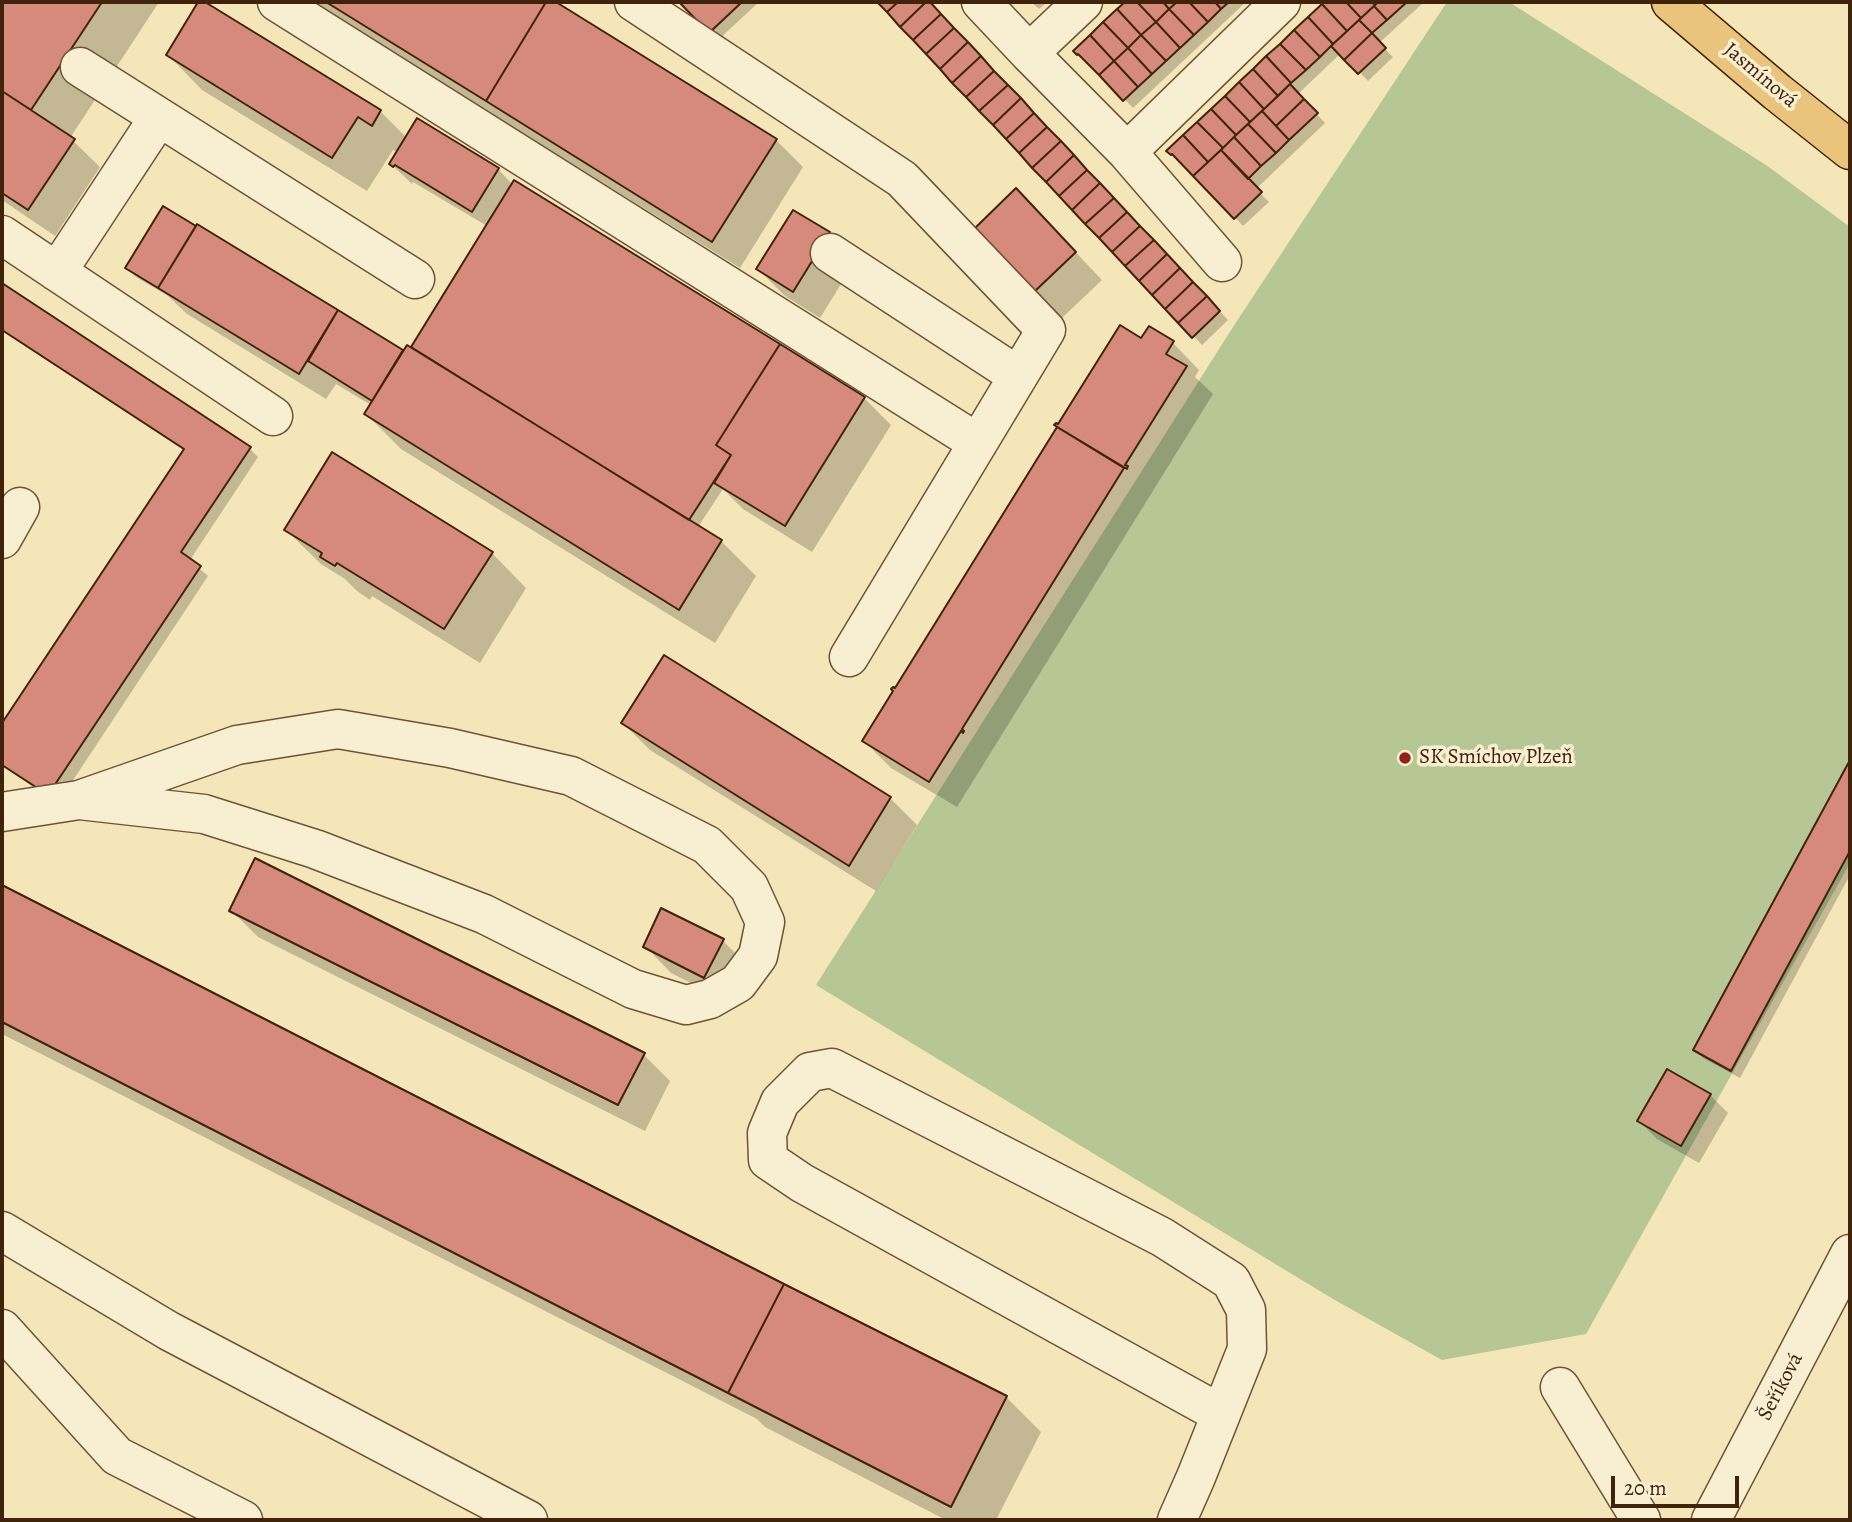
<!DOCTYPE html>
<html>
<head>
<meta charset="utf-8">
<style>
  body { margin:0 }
  #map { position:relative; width:1852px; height:1522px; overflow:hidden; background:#f5e6b9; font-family:Alegreya,serif }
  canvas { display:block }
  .frame { position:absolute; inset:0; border:4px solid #41230b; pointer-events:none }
  .scale { position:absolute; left:1611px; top:1476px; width:128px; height:32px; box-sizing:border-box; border:4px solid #41230b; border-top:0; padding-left:9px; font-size:21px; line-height:24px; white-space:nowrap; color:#41230b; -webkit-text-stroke:5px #f8efd2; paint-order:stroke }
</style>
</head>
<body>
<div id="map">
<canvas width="1852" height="1522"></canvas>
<div class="frame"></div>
<div class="scale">20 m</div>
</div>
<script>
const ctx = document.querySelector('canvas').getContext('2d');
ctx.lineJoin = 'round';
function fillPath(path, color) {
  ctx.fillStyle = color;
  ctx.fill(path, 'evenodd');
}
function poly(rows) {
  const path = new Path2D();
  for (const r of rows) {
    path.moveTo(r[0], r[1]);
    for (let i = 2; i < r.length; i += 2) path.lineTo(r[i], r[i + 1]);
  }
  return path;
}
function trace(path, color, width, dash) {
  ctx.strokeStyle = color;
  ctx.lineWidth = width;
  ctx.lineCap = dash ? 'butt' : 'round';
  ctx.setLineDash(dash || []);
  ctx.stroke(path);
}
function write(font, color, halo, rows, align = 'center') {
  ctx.font = font + ' Alegreya,serif';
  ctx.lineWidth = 7;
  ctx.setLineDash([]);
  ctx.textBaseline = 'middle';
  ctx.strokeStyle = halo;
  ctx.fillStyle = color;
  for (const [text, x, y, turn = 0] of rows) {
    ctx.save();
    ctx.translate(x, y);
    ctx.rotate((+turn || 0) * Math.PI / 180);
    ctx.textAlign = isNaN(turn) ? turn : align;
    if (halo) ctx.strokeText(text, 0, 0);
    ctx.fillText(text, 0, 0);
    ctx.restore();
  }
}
const green = poly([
  [1447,2,1509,2,1766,165,1850,227,1850,863,1586,1334,1442,1360,1333,1299,816,985,1233,327]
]);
const shadow = poly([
  [2,2,159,2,70,138,100,167,55,236,2,200],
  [200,2,380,111,407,138,498,169,513,185,514,183,864,398,891,425,812,552,743,509,723,489,698,527,721,541,756,576,715,643,401,449,366,414,371,405,336,384,326,399,187,314,168,296,136,277,127,268,198,227,404,353,417,353,418,352,413,347,487,226,413,182,412,184,410,182,391,164,398,153,393,150,367,191,202,90,168,55],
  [312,2,553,2,776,140,803,167,740,268],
  [682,2,759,2,718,40],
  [879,2,928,2,1228,320,1202,345],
  [1031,2,1047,2,1039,9],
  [1128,2,1246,2,1133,108,1088,61,1087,63,1075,51],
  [1327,2,1420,2,1422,4,1379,43,1393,57,1368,81,1341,53,1298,94,1325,123,1256,189,1269,202,1243,226,1182,161,1169,151],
  [794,212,829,234,856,260,820,318,785,296,758,269],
  [1042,217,1102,280,1062,318,1035,291],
  [2,285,250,449,258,457,190,560,208,576,58,803,2,766,2,726,185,451,2,331],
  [1120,328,1142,340,1173,343,1199,370,1195,377,1213,394,957,807,891,768,864,741],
  [286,530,492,553,526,588,480,663,372,596,370,600,357,591,345,579,321,564],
  [623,723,890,798,917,825,876,891,650,750],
  [1850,764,1850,875,1740,1078,1703,1058,1695,1050],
  [2,887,1006,1397,1041,1432,996,1520,946,1520,765,1427,757,1419,2,1034],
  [231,910,643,1054,670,1081,645,1131,258,937],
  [723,941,750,968,732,1004,671,973,645,946],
  [1710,1095,1728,1113,1699,1163,1657,1139,1639,1121]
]);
const building = poly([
  [2,2,102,2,31,110,2,91,2,2],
  [198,2,205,2,381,110,372,126,358,117,332,158,166,55,198,2],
  [326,2,546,2,486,101,326,2],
  [546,2,556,2,777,139,712,242,486,101,546,2],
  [679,2,742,2,709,33,679,2],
  [877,2,898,2,887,12,877,2],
  [898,2,926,2,900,27,887,12,898,2],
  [926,2,930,2,941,14,913,40,900,27,926,2],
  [1125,2,1137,2,1156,22,1141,35,1117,9,1125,2],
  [1137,2,1163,2,1169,9,1156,22,1137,2],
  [1163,2,1177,2,1169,9,1163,2],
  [1177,2,1189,2,1208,22,1194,35,1169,9,1177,2],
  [1189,2,1215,2,1221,9,1208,22,1189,2],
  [1215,2,1229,2,1221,9,1215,2],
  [1325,2,1346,2,1361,18,1347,31,1322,4,1325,2],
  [1346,2,1372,2,1375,5,1361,18,1346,2],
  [1378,2,1407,2,1387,20,1374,6,1378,2],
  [1322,4,1347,31,1333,44,1308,17,1322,4],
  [1374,6,1387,20,1372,33,1359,20,1374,6],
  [1117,9,1141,35,1128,48,1103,22,1117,9],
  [1169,9,1194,35,1180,48,1156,22,1169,9],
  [941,14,954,28,926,54,913,40,941,14],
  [1308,17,1333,44,1320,57,1294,30,1308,17],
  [1359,20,1372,33,1344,60,1331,46,1359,20],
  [1103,22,1128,48,1114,61,1090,35,1103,22],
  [1156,22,1180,48,1166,61,1141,35,1156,22],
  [954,28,968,42,940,69,926,54,954,28],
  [1294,30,1320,57,1306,70,1280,44,1294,30],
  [1372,33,1386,48,1358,74,1344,60,1372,33],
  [1090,35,1114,61,1099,75,1078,54,1077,55,1073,51,1090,35],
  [1141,35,1166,61,1152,74,1128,48,1141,35],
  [968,42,981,56,952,83,940,69,968,42],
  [1280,44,1306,70,1291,83,1266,56,1280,44],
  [1128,48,1152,74,1138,87,1114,61,1128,48],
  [981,56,994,71,966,97,952,83,981,56],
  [1266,56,1291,83,1278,96,1253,69,1266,56],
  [1114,61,1138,87,1123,101,1099,75,1114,61],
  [1253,69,1278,96,1264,109,1239,82,1253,69],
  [994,71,1008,85,979,111,966,97,994,71],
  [1239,82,1264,109,1250,122,1225,96,1239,82],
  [1290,84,1304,99,1276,126,1262,111,1290,84],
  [1008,85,1021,98,993,125,979,111,1008,85],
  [2,91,75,139,28,210,2,193,2,91],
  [1225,96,1250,122,1236,135,1211,109,1225,96],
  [1021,98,1034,113,1006,139,993,125,1021,98],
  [1304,99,1318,113,1289,140,1276,126,1304,99],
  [1211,109,1236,135,1223,148,1197,122,1211,109],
  [1262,111,1289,140,1276,153,1248,124,1262,111],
  [1034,113,1047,127,1019,153,1006,139,1034,113],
  [417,118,499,168,472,212,395,165,393,167,389,164,417,118],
  [1197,122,1223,148,1208,162,1183,135,1197,122],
  [1248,124,1276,153,1261,166,1234,137,1248,124],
  [1047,127,1061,141,1032,168,1019,153,1047,127],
  [1183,135,1208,162,1193,176,1172,154,1171,155,1166,151,1183,135],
  [1234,137,1261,166,1248,179,1221,150,1234,137],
  [1061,141,1074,155,1046,182,1032,168,1061,141],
  [1221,150,1262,192,1234,219,1193,176,1221,150],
  [1074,155,1087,170,1059,196,1046,182,1074,155],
  [1087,170,1100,183,1072,210,1059,196,1087,170],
  [514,180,780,344,716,445,731,455,689,520,411,347,514,180],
  [1100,183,1114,198,1085,224,1072,210,1100,183],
  [1016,188,1076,252,1034,292,973,230,1016,188],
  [1114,198,1127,212,1099,238,1085,224,1114,198],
  [163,206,196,226,158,288,125,268,163,206],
  [793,210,830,232,793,292,756,269,793,210],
  [1127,212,1140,226,1112,252,1099,238,1127,212],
  [197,224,338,310,299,374,158,288,197,224],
  [1140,226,1154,240,1125,266,1112,252,1140,226],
  [1154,240,1167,254,1139,281,1125,266,1154,240],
  [1167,254,1180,268,1152,295,1139,281,1167,254],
  [1180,268,1193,282,1165,309,1152,295,1180,268],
  [1193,282,1207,296,1178,323,1165,309,1193,282],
  [2,283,251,447,181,552,201,566,48,795,2,765,2,723,184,449,2,330,2,283],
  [1207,296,1220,311,1192,338,1178,323,1207,296],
  [338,310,403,350,372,401,308,361,338,310],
  [1120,325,1141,338,1149,326,1174,341,1166,354,1187,366,1125,465,1128,466,1127,469,1054,425,1056,423,1058,424,1120,325],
  [780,344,865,397,785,526,714,483,731,455,716,445,780,344],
  [407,345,722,540,679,610,364,414,407,345],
  [1057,427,1124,468,962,729,964,731,963,733,961,731,929,782,862,741,893,691,891,689,893,687,895,688,1057,427],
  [332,452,493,552,444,629,337,563,335,566,320,557,322,553,284,530,332,452],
  [664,655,891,797,849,866,621,723,664,655],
  [1850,760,1850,851,1731,1071,1693,1050,1850,760],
  [255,858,645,1053,618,1105,229,911,255,858],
  [2,885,784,1284,728,1393,2,1022,2,885],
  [661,908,724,939,704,978,643,947,661,908],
  [1667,1069,1711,1094,1681,1146,1637,1121,1667,1069],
  [784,1284,1007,1396,951,1507,728,1393,784,1284]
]);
const minor = poly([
  [277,2,978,443],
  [634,2,902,179,1046,330,849,657],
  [981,2,1029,53,1127,152,1222,262],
  [1029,53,1083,2],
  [80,67,415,279],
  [1127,152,1281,2],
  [2,235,273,416],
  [830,253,1018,376],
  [57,272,159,117],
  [2,539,20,507],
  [2,812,79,800,237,745,338,729,450,748,571,776,707,845,749,887,765,922,758,956,738,983,710,999,686,1005,633,989,484,914,315,849,204,814,79,800],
  [2,1231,169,1331,528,1520],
  [2,1329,117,1456,243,1520],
  [1560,1387,1641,1520],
  [1177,1520,1196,1477,1247,1349,1246,1310,1231,1281,1162,1237,832,1068,810,1072,780,1102,767,1133,768,1160,802,1183,1221,1414],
  [1711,1520,1850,1254]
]);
const major = poly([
  [1671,2,1777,92,1850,150]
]);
const markers = [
  [1405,758,7,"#8f2418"]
];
const streetNames = [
  ["Jasmínová",1760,76,40],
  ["Šeříková",1781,1387,-62]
];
const poiNames = [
  ["SK Smíchov Plzeň",1419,758]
];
fillPath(green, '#b6c694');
fillPath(shadow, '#0003');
fillPath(building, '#d68a7b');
trace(building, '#41230b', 2);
trace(minor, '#6e5436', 41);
trace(major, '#41230b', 41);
trace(minor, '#f8efd2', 38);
trace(major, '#eac37c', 38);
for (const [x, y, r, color] of markers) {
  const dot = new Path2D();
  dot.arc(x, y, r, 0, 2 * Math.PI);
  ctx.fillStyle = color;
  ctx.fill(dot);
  trace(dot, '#f8efd2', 2.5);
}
write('21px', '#41230b', '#f8efd2', streetNames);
write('21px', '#41230b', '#f8efd2', poiNames, 'left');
</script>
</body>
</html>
